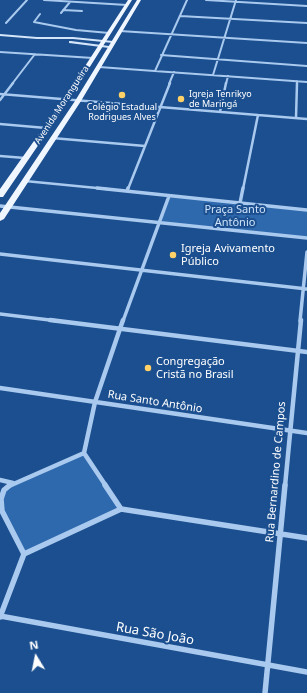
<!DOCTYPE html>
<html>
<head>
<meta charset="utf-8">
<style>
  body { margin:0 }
  #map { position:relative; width:307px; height:693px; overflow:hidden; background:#1b4f8f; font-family:"Noto Sans",sans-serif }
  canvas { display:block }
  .north { position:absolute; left:16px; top:637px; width:40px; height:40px; -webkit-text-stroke:3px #1b4f8f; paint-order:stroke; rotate:350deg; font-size:11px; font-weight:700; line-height:16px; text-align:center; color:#fff }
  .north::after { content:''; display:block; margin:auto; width:14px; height:18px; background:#fff; clip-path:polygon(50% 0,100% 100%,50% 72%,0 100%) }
</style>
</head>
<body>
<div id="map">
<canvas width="307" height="693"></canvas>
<div class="north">N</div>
</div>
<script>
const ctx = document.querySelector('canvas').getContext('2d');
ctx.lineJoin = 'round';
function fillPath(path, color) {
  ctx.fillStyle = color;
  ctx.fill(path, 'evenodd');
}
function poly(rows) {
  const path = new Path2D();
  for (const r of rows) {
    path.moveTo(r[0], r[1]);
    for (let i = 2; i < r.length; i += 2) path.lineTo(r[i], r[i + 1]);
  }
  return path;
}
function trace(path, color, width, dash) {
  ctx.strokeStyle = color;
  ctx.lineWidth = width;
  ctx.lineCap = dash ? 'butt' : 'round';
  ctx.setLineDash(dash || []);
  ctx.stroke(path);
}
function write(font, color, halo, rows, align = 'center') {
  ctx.font = font + ' "Noto Sans",sans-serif';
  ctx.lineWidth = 4;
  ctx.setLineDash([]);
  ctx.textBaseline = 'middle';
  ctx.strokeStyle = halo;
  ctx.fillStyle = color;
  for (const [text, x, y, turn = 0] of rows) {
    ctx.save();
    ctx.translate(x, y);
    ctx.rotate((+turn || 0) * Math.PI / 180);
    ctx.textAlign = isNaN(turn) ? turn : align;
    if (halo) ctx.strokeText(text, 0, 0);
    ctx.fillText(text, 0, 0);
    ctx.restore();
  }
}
const green = poly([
  [169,196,307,210,307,238,160,223],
  [84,453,121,509,24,554,2,511,4,490]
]);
const streetFar4 = poly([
  [44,0,127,5],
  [206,0,307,6],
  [63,10,82,11],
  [61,13,70,2],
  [40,14,34,22,76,30,109,33],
  [180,16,307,23],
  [6,23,27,0],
  [120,31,307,43],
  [0,52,93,58],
  [161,55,307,66],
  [99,67,307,82],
  [155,71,187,0],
  [213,75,236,0],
  [12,84,35,54],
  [169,84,174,72],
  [226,84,228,76],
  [297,84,297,81]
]);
const streetFar3 = poly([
  [0,94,307,119],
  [0,100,13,83],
  [220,112,226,83],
  [296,118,297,83],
  [0,124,46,128],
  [52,138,145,146],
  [0,156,25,158],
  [25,181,107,189],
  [128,189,170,83],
  [243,189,258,115]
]);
const streetFar2 = poly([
  [97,188,307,210],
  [127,191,128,188],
  [240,203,243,188],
  [0,206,307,238],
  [0,254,307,289],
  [0,314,58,321],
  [123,321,169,196],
  [300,321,307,252]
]);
const streetFar1 = poly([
  [50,320,307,352],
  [0,388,307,433],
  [84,453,95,402,123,320],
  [0,480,13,483],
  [9,486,84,453,106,486],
  [285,486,301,320]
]);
const street = poly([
  [10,485,4,490,1,499,2,511,24,554,121,509,105,485],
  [121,509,307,538],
  [0,616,307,672],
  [0,617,24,554],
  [265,693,285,485]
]);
const secondary = poly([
  [0,34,37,37,73,37,113,41,115,42,113,43,73,39,37,39,0,36,0,34],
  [71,41,109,46,111,47,109,48,69,43,69,41,71,41]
]);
const primary = poly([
  [128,0,132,0,69,100,3,197,0,197,0,189,63,100,128,0],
  [137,0,141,0,81,101,4,219,0,221,0,213,75,101,137,0]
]);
const markers = [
  [122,95,4,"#ffd166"],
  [181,99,4,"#ffd166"],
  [173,255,4,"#ffd166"],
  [148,368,4,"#ffd166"]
];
const farPoinames = [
  ["Igreja Tenrikyo",189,94],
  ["de Maringá",189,104],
  ["Colégio Estadual",122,107,"center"],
  ["Rodrigues Alves",122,117,"center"]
];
const farStreetnames = [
  ["Avenida Morangueira",62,105,-57]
];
const parkNames = [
  ["Praça Santo",235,210],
  ["Antônio",235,223]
];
const poiNames = [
  ["Igreja Avivamento",181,249],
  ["Público",181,262],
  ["Congregação",156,362],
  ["Cristã no Brasil",156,375]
];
const streetNames = [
  ["Rua Santo Antônio",155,402,9],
  ["Rua Bernardino de Campos",276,472,-85]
];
const nearStreetnames = [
  ["Rua São João",155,634,10]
];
fillPath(green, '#2e69ad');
trace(streetFar4, '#a9c9ee', 2);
trace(streetFar3, '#a9c9ee', 2.5);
trace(streetFar2, '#a9c9ee', 3.5);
trace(streetFar1, '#a9c9ee', 4.5);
trace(street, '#a9c9ee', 5.5);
fillPath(secondary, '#d6e6fa');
fillPath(primary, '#f0f6ff');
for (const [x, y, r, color] of markers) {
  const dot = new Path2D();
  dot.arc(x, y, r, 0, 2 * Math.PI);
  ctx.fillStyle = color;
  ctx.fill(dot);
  trace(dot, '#1b4f8f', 1.5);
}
write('9px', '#fff', '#1b4f8f', farPoinames, 'left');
write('9px', '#fff', '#1b4f8f', farStreetnames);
write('11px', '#cfe3fa', '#1b4f8f', parkNames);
write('11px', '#fff', '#1b4f8f', poiNames, 'left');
write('11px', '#fff', '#1b4f8f', streetNames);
write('13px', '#fff', '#1b4f8f', nearStreetnames);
</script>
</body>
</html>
